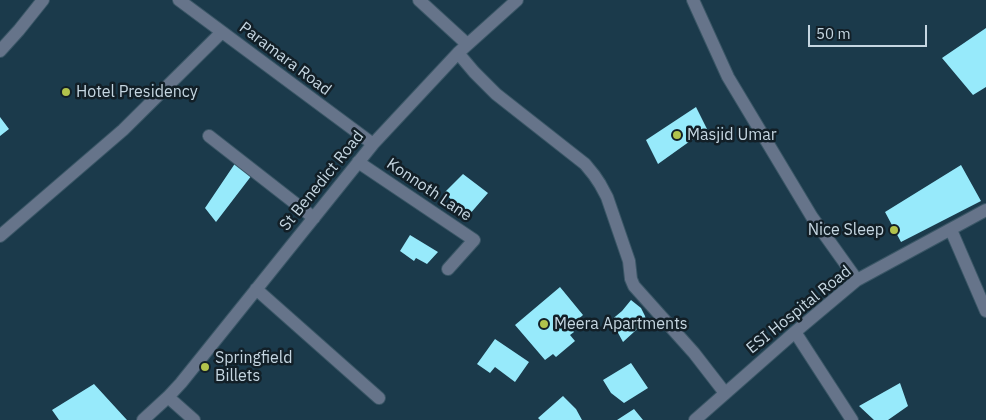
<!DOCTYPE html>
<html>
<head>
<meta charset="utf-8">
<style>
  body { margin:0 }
  #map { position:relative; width:986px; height:420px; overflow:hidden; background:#1b3a4b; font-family:"IBM Plex Sans",sans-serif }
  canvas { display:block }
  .scale { position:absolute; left:808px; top:25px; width:119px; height:22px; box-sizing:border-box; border:2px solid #c5d6e1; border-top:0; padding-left:6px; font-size:15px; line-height:18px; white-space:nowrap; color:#c5d6e1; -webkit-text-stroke:4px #121f27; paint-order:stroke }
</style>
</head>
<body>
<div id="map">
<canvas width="986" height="420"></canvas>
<div class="scale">50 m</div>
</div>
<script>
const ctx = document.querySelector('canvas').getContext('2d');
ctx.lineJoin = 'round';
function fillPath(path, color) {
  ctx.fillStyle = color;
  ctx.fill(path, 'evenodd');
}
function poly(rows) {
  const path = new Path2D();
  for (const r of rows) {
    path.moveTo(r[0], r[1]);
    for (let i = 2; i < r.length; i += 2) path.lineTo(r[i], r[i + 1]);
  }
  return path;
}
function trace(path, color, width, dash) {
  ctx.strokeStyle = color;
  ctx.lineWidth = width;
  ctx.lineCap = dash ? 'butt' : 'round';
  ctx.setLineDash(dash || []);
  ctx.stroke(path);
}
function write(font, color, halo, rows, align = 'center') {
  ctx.font = font + ' "IBM Plex Sans",sans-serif';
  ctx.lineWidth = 5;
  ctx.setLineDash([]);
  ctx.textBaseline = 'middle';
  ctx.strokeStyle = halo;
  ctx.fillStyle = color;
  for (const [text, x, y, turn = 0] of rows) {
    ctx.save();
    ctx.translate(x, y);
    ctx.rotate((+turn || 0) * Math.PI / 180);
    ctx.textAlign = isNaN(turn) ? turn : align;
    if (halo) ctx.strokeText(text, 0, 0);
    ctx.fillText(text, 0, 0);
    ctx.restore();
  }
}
const building = poly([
  [986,28,986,87,973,95,942,58],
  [696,107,707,129,658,164,646,140],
  [0,117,9,129,0,136],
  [236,162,252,175,216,222,205,208],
  [961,165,981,201,901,242,885,212],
  [463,174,488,193,469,215,444,193],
  [410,235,438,252,427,264,416,258,414,261,400,251],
  [560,287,583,315,574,323,568,325,574,332,570,335,575,341,556,357,553,354,545,360,515,325],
  [631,300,641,308,645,316,646,321,623,342,617,331,610,321,622,311],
  [495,339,529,362,515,382,495,367,490,373,477,364],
  [631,363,648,388,624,403,611,393,603,380],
  [900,383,908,406,888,420,874,420,859,406],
  [94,384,127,420,59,420,52,410],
  [563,396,576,409,582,420,540,420,538,418],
  [634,409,643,420,617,420]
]);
const minor = poly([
  [179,0,373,144],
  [419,0,467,44],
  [693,0,728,77,812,217,857,280],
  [0,51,19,30,43,0],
  [458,53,474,72,496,94,585,164,594,175,600,184,607,197,629,261,631,279,634,286,694,353,725,393],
  [209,136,314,218],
  [358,162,474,240,448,269],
  [951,230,986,311],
  [0,236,123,130,222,32],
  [256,289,379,398],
  [795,332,852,420],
  [168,397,194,420],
  [143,420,168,397,181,383,373,144,458,53,517,0],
  [695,420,795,332,857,280,986,210]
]);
const markers = [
  [66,92,5,"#b2c34c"],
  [677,135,5,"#b2c34c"],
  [894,230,5,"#b2c34c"],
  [544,324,5,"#b2c34c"],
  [205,367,5,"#b2c34c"]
];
const streetNames = [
  ["Paramara Road",285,59,37],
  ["St Benedict Road",322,181,-51],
  ["Konnoth Lane",429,190,34],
  ["ESI Hospital Road",799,310,-39]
];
const poiNames = [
  ["Hotel Presidency",76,92],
  ["Masjid Umar",687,135],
  ["Nice Sleep",884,230,"right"],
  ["Meera Apartments",554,324],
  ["Springfield",215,358],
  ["Billets",215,376]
];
fillPath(building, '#97eafb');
trace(minor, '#3a5666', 14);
trace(minor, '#66748a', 12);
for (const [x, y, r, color] of markers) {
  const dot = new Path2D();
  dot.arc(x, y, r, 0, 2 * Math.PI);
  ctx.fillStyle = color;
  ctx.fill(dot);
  trace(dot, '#121f27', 2);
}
write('16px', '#c5d6e1', '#121f27', streetNames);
write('16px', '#c5d6e1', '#121f27', poiNames, 'left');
</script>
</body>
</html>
